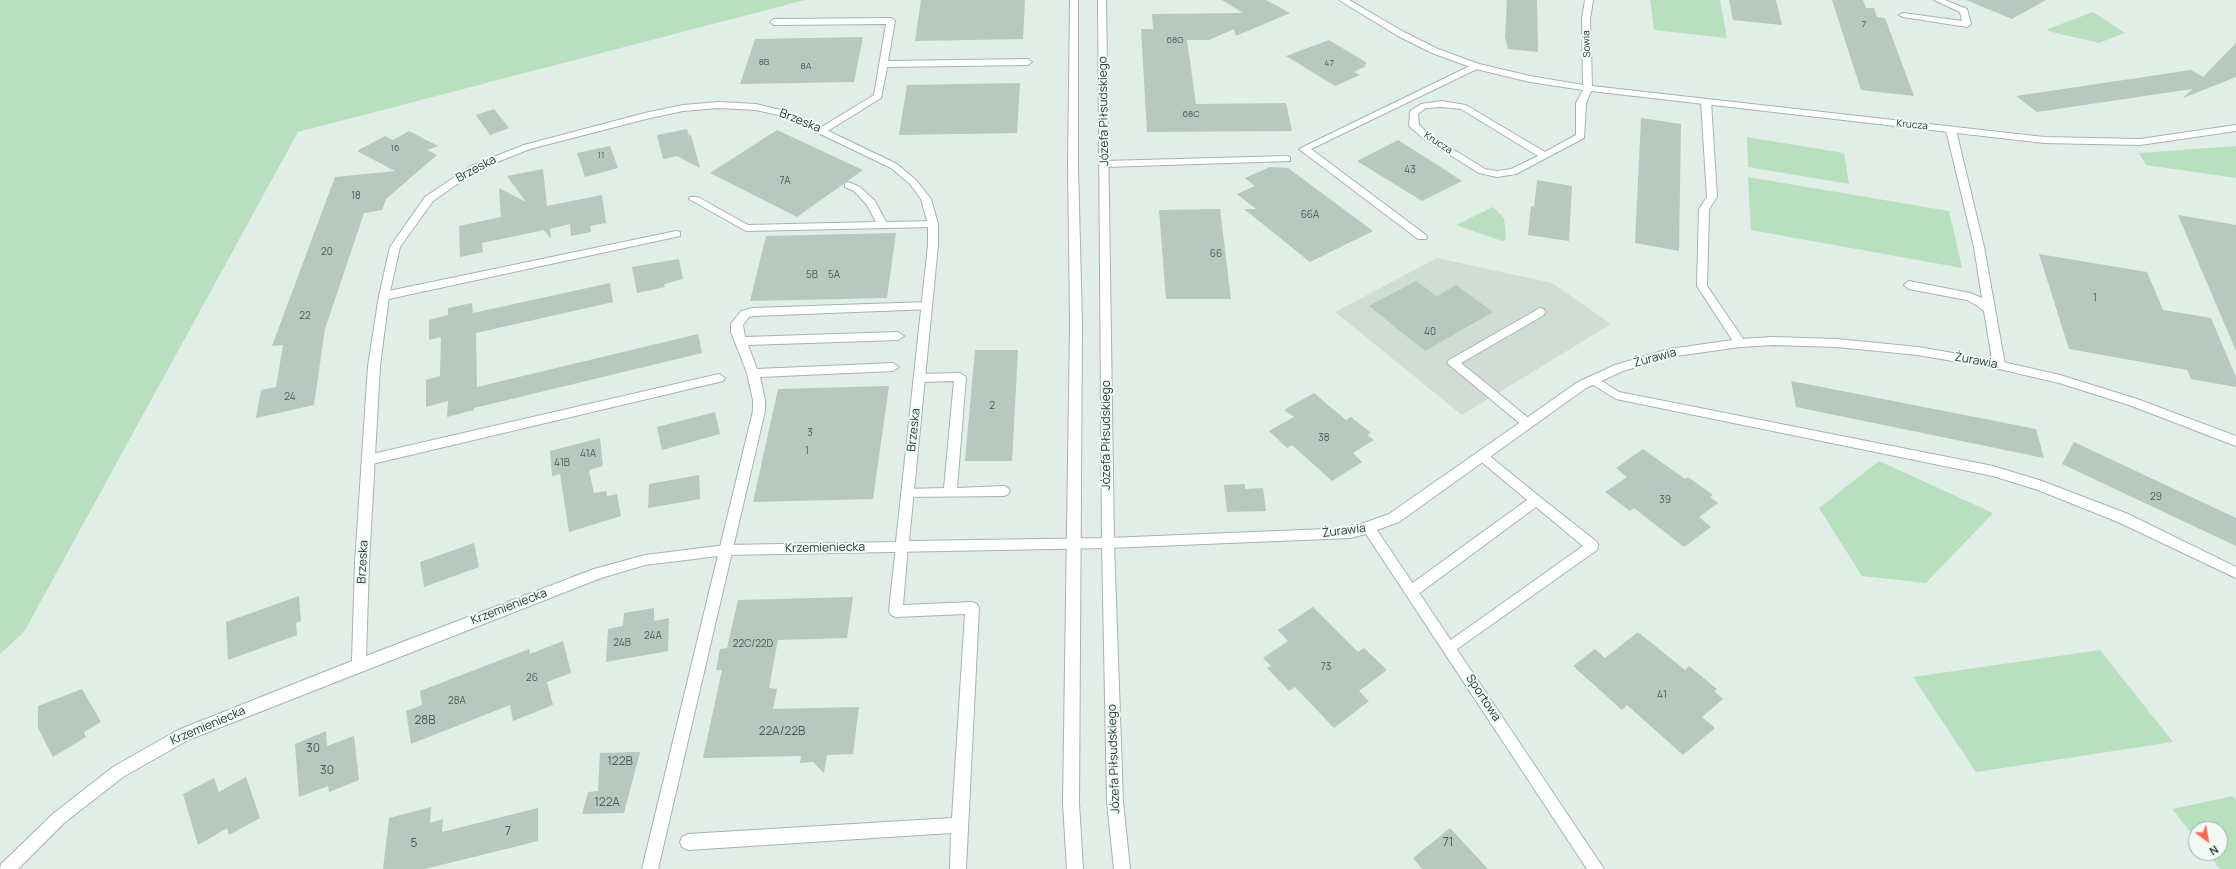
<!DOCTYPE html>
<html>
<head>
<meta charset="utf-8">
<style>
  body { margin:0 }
  #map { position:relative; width:2236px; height:869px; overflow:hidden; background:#e1ede7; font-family:Manrope,sans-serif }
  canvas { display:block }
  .north { position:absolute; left:2188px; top:821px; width:40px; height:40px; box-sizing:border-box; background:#f2f9f5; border:1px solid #9eafa8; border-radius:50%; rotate:148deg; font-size:11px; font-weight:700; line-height:16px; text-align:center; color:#203f34 }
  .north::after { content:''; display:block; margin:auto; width:14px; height:18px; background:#fc6950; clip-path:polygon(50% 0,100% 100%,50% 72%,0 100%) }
</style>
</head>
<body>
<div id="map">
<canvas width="2236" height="869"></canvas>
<div class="north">N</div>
</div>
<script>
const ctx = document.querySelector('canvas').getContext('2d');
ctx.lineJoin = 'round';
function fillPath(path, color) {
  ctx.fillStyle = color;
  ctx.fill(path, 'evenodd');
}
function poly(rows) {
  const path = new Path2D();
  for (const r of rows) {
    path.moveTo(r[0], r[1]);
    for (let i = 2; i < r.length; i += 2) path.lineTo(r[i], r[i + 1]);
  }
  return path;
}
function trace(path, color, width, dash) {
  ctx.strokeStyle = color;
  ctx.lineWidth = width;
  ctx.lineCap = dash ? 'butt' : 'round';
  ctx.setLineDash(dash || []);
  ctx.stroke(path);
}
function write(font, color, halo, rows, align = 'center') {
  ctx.font = font + ' Manrope,sans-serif';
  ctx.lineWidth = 4;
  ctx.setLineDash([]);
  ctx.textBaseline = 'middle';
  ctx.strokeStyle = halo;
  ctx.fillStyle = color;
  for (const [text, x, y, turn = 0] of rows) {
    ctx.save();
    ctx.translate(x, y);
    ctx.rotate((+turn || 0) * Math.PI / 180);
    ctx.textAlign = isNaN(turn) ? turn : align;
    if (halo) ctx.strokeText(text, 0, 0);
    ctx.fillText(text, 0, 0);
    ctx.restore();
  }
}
const built = poly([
  [1437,258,1552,283,1611,324,1462,415,1335,312]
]);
const green = poly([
  [0,0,805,0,298,132,24,632,0,654],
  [1650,0,1720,0,1727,38,1654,30],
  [2093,12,2125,33,2099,43,2048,31,2048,29],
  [1747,137,1844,153,1849,184,1748,167],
  [2236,146,2236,178,2146,165,2139,153],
  [1748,177,1949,211,1962,268,1751,230],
  [1493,207,1504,218,1506,240,1502,241,1456,225],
  [1879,461,1993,513,1926,583,1862,576,1819,508],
  [2100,650,2173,742,1976,772,1913,677],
  [2233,796,2236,800,2236,869,2220,869,2208,853,2220,853,2220,829,2196,829,2196,839,2172,809]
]);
const building = poly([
  [921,0,1025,0,1023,39,915,41],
  [1222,0,1266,0,1290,13,1236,36,1234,29,1209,40,1187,40,1196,104,1286,103,1292,131,1147,132,1141,29,1153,29,1152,14,1243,13],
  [1507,0,1537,0,1538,52,1508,49,1505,37],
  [1729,0,1776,0,1782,25,1733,20],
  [1832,0,1863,0,1866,8,1874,8,1877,17,1885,18,1914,96,1861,90],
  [1966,0,2046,0,2012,19],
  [863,37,854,82,740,84,755,39],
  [1329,40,1367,63,1364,65,1366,66,1354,72,1360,75,1335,86,1286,56],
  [2236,43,2236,77,2183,98,2192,89,2037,112,2016,96,2191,70,2203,77],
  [1020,83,1017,133,899,135,907,85],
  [494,109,509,128,490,135,476,115],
  [1641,118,1681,124,1679,251,1635,243],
  [687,129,689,136,691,135,700,168,677,156,663,159,657,135],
  [777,130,863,170,797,217,710,173],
  [409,131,438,146,427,150,437,155,386,199,382,210,364,213,325,329,314,405,256,418,261,390,276,387,283,345,272,346,335,177,395,171,357,151,385,136,393,140],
  [1398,140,1433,162,1462,181,1422,201,1357,161],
  [610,146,618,168,585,177,577,153],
  [1270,167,1288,168,1373,231,1310,262,1244,209,1256,209,1237,194,1255,186,1245,178],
  [543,169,547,206,602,195,606,223,590,226,591,232,571,236,570,224,550,229,551,239,544,230,482,243,483,252,460,257,459,226,501,217,499,188,526,202,507,176],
  [1537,180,1572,186,1569,241,1528,235,1531,206,1534,207],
  [1220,209,1231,299,1166,299,1159,210],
  [2178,215,2236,225,2236,351],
  [896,233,887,298,750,301,766,236],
  [2039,254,2147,272,2163,310,2211,318,2236,377,2236,387,2191,379,2187,370,2069,349],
  [679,259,683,279,664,284,665,287,637,293,632,267],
  [1416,281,1437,296,1456,285,1493,312,1425,351,1369,306],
  [610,283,613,302,476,333,477,387,698,334,702,353,474,408,474,410,447,417,448,401,426,407,426,380,440,376,441,337,429,340,429,320,448,315,448,308,472,303,473,313],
  [975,350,1018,350,1012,461,965,461],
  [1791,381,2036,429,2044,458,1796,407],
  [889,386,873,499,753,502,778,389],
  [1314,393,1346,420,1351,417,1371,433,1367,435,1374,440,1353,453,1362,462,1332,481,1292,445,1287,448,1269,431,1294,417,1284,410],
  [715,412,720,434,662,450,657,427],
  [600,438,603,466,589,470,594,493,606,491,607,496,617,494,621,516,569,532,560,474,552,476,550,451],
  [2074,442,2236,518,2236,546,2062,464],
  [1643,449,1685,479,1688,477,1713,495,1710,497,1718,503,1699,517,1711,527,1684,547,1634,508,1630,511,1605,492,1627,477,1616,468],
  [699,475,700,499,648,508,649,484],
  [1245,484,1245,489,1263,488,1266,511,1227,512,1224,485],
  [474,543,479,567,424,587,420,562],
  [299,596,301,621,296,623,297,635,228,660,226,622],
  [853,597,847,638,778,640,769,688,777,689,773,709,859,707,853,754,827,755,824,773,813,762,800,763,801,756,703,758,722,670,716,670,720,649,727,648,738,600],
  [1313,607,1358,652,1364,648,1387,670,1359,691,1369,701,1334,728,1295,687,1289,691,1267,668,1271,666,1263,658,1288,641,1278,630],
  [654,608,654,621,669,618,668,651,606,662,608,629,623,626,624,613],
  [1638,632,1685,670,1689,666,1717,689,1714,691,1723,699,1702,717,1715,728,1683,755,1627,705,1622,710,1573,666,1595,649,1605,658],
  [563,641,571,673,547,682,553,705,513,721,510,705,411,744,406,711,422,705,420,691,529,649,530,654],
  [82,689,101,722,84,732,86,737,53,757,38,728,38,706],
  [326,731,327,746,354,736,359,780,329,792,328,786,299,797,295,744],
  [640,752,624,813,582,814,588,792,598,791,600,753],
  [246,777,260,818,229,835,227,828,198,845,183,794,214,778,219,792],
  [431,807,430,823,443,819,442,832,538,808,538,841,425,869,383,869,389,818],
  [1450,828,1488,869,1422,869,1413,858]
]);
const service = poly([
  [1934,0,1945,0,1967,9,1971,24,1967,27,1903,17,1899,15,1903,13,1962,21,1960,12,1934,0],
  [891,18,895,21,888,61,1028,59,1032,62,1028,65,887,67,881,98,826,132,820,132,820,128,874,95,886,24,774,25,770,22,774,19,891,18],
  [1476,63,1479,64,1479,68,1311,149,1426,235,1427,237,1426,239,1418,239,1299,149,1476,63],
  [1706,99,1711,102,1717,197,1709,209,1707,286,1746,343,1740,347,1736,346,1697,286,1699,209,1707,197,1701,102,1706,99],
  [1951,127,1956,130,1984,247,2005,365,1999,369,1993,365,1984,311,1976,305,1967,300,1909,289,1904,285,1909,281,1970,293,1982,298,1974,247,1946,130,1951,127],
  [1287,156,1290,157,1290,161,1105,167,1100,164,1105,161,1287,156],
  [848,182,860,187,875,201,886,222,933,221,938,224,933,227,746,231,689,199,690,197,698,197,748,225,876,222,867,205,854,191,845,187,845,183,848,182],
  [676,231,680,232,680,236,384,300,379,296,384,292,676,231],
  [927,302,932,306,931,309,753,316,749,317,743,325,745,337,898,332,904,336,898,340,748,345,757,369,893,363,899,367,893,371,760,377,765,400,765,411,658,869,642,869,753,411,753,400,747,373,731,332,731,324,741,311,753,308,927,302],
  [1540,308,1544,309,1545,312,1544,315,1461,363,1531,420,1533,423,1531,426,1527,427,1523,426,1447,363,1449,360,1540,308],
  [960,373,966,377,957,488,1004,486,1008,488,1010,491,1008,494,1004,496,903,497,901,494,903,491,907,489,944,488,954,381,920,382,914,378,920,374,960,373],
  [719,374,725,378,723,381,368,465,364,463,362,460,364,457,368,455,719,374],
  [1594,376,1619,392,1993,466,2042,481,2128,514,2236,567,2236,578,2118,522,2038,490,1993,476,1616,399,1590,383,1588,380,1594,376],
  [1482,451,1486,453,1540,497,1597,542,1598,546,1597,550,1450,654,1445,652,1443,648,1445,644,1583,546,1536,507,1417,595,1412,597,1407,595,1405,591,1407,587,1527,500,1478,459,1476,456,1478,453,1482,451],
  [902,541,907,542,908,546,903,605,972,602,977,604,979,608,966,869,950,869,951,833,688,850,682,847,680,842,682,837,688,834,952,818,965,614,896,617,891,615,889,611,896,546,897,542,902,541]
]);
const minor = poly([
  [1339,0,1349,0,1404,32,1438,49,1479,64,1530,76,1583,85,1582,19,1585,0,1593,0,1590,19,1592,86,2044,137,2140,139,2236,125,2236,131,2140,145,2044,143,1591,91,1586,103,1584,138,1516,174,1497,177,1479,173,1424,139,1409,126,1410,111,1421,104,1441,101,1466,105,1545,152,1576,135,1576,103,1583,90,1530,82,1476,69,1432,53,1398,36,1339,0],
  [1441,107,1461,109,1538,156,1511,169,1497,171,1485,169,1430,135,1419,125,1418,114,1426,108,1441,107],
  [719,102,756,104,789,112,897,164,916,180,931,199,938,224,938,245,909,541,1108,538,1350,528,1389,514,1578,382,1615,365,1669,349,1740,339,1773,337,1837,339,1918,347,1999,361,2060,375,2137,399,2236,436,2236,446,2129,405,2059,383,1999,369,1918,355,1837,347,1773,345,1740,347,1669,357,1623,371,1586,388,1399,522,1377,530,1604,869,1587,869,1366,534,1350,538,1108,548,726,555,645,565,601,578,188,740,123,777,64,823,18,869,0,869,1,864,54,813,113,767,178,730,352,661,355,563,368,366,379,296,390,247,425,197,471,166,524,145,645,113,683,105,719,102],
  [719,108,756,110,783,116,891,168,910,184,921,199,928,224,928,245,896,542,726,545,645,555,594,569,366,656,369,563,380,366,389,296,400,247,433,201,477,170,530,149,646,119,683,111,719,108]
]);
const tertiary = poly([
  [1070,0,1078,0,1078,167,1082,323,1079,803,1083,869,1067,869,1063,803,1070,323,1068,167,1070,0],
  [1098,0,1106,0,1114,543,1123,802,1130,869,1114,869,1107,802,1102,543,1098,0]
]);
const farNumbernames = [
  ["7",1864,24],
  ["68G",1175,40],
  ["8B",764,62],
  ["47",1329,63],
  ["8A",806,66],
  ["68C",1191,114],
  ["16",395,148],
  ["11",601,155]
];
const farStreetnames = [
  ["Sowia",1587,44,-92],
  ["Krucza",1912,125,6],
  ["Krucza",1438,143,33]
];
const numberNames = [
  ["43",1410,170],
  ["7A",785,181],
  ["18",356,196],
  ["66A",1310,215],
  ["20",327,252],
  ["66",1216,254],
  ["5B",812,275],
  ["5A",834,275],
  ["1",2095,298],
  ["22",305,316],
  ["40",1430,332],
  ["24",290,397],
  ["2",992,406],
  ["3",810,433],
  ["38",1324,438],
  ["1",807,451],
  ["41A",588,454],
  ["41B",562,463],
  ["29",2156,497],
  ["39",1665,500],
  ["24A",653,636],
  ["24B",622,643],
  ["22C/22D",753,644],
  ["73",1326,667],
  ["26",532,678],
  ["41",1662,695],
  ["28A",457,701]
];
const streetNames = [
  ["Józefa Piłsudskiego",1104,111,-91],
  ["Brzeska",800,121,22],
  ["Brzeska",476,169,-28],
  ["Żurawia",1655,358,-15],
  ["Żurawia",1976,361,10],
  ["Brzeska",914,430,-84],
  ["Józefa Piłsudskiego",1107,435,-90],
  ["Żurawia",1344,531,-7],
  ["Krzemieniecka",825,548,-1],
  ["Brzeska",363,562,-87],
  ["Krzemieniecka",509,607,-21],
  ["Sportowa",1483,698,57],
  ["Krzemieniecka",208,726,-23],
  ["Józefa Piłsudskiego",1114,759,-92]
];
const nearNumbernames = [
  ["28B",425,721],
  ["22A/22B",782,732],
  ["30",313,749],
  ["122B",620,762],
  ["30",327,771],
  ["122A",607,803],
  ["7",508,832],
  ["71",1448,843],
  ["5",414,844]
];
fillPath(built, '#cfddd5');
fillPath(green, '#b8e0bf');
fillPath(building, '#b6c8bf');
trace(service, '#a3b5ae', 2);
trace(minor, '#a3b5ae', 2);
trace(tertiary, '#a3b5ae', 2);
fillPath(service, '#fff');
fillPath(minor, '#fff');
fillPath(tertiary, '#fff');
write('9px', '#466157', null, farNumbernames);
write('10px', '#203f34', '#f2f9f5', farStreetnames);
write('10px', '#466157', null, numberNames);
write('12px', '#203f34', '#f2f9f5', streetNames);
write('12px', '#466157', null, nearNumbernames);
</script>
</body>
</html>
